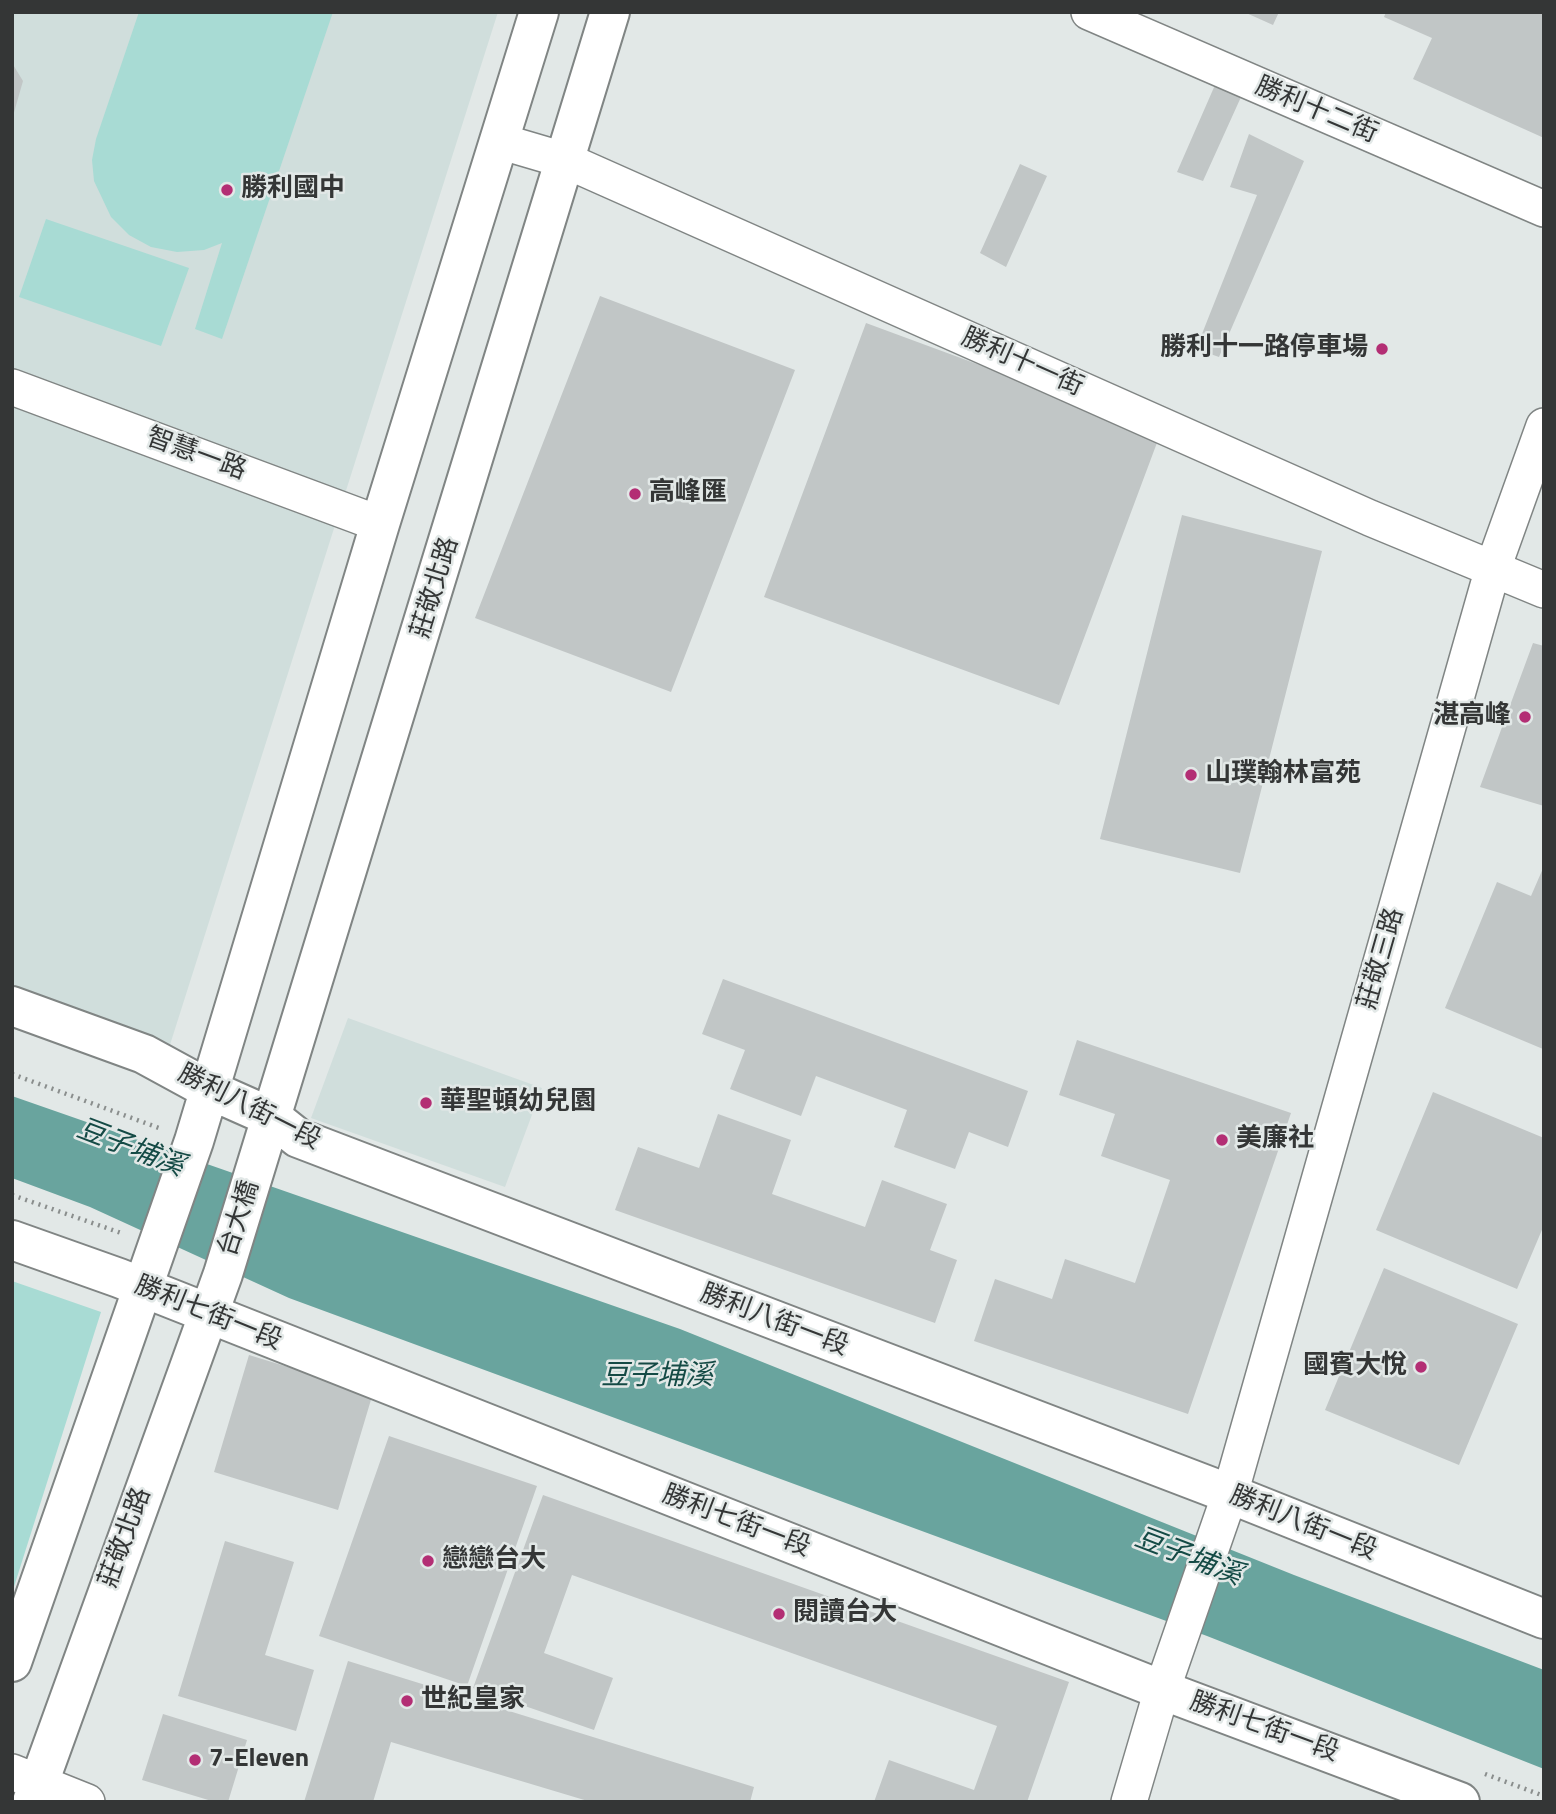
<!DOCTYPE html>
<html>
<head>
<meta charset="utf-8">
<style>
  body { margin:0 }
  #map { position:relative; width:1556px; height:1814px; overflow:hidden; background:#e2e8e7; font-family:"Titillium Web",sans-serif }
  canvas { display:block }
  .frame { position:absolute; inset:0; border:14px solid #343636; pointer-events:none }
</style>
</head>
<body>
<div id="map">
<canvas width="1556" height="1814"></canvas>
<div class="frame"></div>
</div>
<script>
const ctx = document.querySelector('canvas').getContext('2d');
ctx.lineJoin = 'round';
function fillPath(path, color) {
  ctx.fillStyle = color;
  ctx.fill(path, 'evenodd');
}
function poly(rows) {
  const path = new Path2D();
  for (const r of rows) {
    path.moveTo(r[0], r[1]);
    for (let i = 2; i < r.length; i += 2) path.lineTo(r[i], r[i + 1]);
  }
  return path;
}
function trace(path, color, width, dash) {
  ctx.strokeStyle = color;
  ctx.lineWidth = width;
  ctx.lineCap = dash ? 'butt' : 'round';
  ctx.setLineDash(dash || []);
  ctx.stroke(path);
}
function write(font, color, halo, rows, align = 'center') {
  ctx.font = font + ' "Titillium Web","Noto Sans TC",sans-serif';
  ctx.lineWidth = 5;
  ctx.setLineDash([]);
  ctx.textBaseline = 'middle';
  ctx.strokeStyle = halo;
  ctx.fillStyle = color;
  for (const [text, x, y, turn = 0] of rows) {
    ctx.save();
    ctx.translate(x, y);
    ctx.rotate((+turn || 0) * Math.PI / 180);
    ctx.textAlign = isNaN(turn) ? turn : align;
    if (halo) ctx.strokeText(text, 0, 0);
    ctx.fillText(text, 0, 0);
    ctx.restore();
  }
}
const built = poly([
  [12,12,498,12,161,1073,12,1019],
  [348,1018,542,1088,505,1187,311,1118]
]);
const green = poly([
  [139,12,333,12,222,339,195,329,222,243,204,250,177,252,151,247,129,235,111,217,94,181,92,160,96,139],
  [46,219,189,268,161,346,19,297],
  [12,1281,101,1312,12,1593]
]);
const water = poly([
  [12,1096,680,1329,1294,1575,1544,1670,1544,1769,1207,1636,289,1298,90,1207,12,1178]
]);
const building = poly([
  [1244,12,1279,12,1273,25],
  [1386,12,1544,12,1544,138,1413,79,1432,38,1384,17],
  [12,63,23,81,13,116,12,116],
  [1215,85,1241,97,1203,181,1177,172],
  [1249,134,1304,161,1219,357,1196,349,1257,195,1230,187],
  [1020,164,1047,176,1006,267,980,253],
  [600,296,795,370,671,692,475,618],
  [866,323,1161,432,1059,705,764,597],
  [1182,515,1322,551,1240,873,1100,839],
  [1533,643,1544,646,1544,806,1480,787],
  [1544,866,1544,1047,1543,1049,1445,1008,1497,882,1531,896],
  [723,979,1028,1091,1008,1147,969,1132,955,1169,894,1147,907,1110,816,1076,801,1116,730,1089,745,1050,702,1034],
  [1077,1040,1291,1113,1188,1414,974,1341,995,1279,1052,1299,1065,1259,1135,1283,1170,1180,1101,1156,1115,1114,1059,1095],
  [1433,1092,1544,1138,1544,1225,1517,1289,1376,1230],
  [718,1114,791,1140,772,1194,865,1227,882,1180,947,1204,930,1250,957,1260,935,1323,615,1210,638,1147,699,1168],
  [1384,1268,1518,1324,1459,1465,1325,1410],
  [249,1355,373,1393,338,1510,214,1472],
  [389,1436,537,1486,467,1686,319,1636],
  [543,1495,1069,1682,1027,1802,874,1802,889,1760,974,1790,997,1726,572,1575,544,1653,613,1678,594,1730,473,1688],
  [225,1541,294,1562,265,1655,314,1670,296,1731,178,1696],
  [348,1661,754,1787,750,1802,591,1802,391,1742,373,1802,304,1802],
  [163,1714,247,1740,228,1802,215,1802,142,1780]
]);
const path = poly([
  [12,1074,159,1128],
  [12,1195,124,1234],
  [1485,1774,1544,1796]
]);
const street = poly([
  [1089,12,1544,209],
  [499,141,567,161,1370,518,1544,590],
  [12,387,380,524],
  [12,1772,87,1802],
  [1129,1802,1162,1690,1230,1494,1493,568,1544,426]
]);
const secondary = poly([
  [12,1006,144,1054,210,1090,273,1118,298,1138,1230,1494,1544,1619],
  [12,1240,119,1278,1162,1690,1460,1802],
  [12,1662,194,1141,380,524,539,12],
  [32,1802,223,1274,610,12]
]);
const markers = [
  [227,190,7,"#b32e74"],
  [1382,349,7,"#b32e74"],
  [635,494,7,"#b32e74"],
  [1525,717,7,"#b32e74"],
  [1191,775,7,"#b32e74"],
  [426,1103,7,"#b32e74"],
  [1222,1140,7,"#b32e74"],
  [1421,1367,7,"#b32e74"],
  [428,1561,7,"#b32e74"],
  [779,1614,7,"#b32e74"],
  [407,1701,7,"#b32e74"],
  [195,1760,7,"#b32e74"]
];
const streetNames = [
  ["勝利十二街",1316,111,23],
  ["勝利十一街",1022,363,24],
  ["智慧一路",196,455,20],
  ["莊敬北路",436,588,-73],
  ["莊敬三路",1382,959,-74],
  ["勝利八街一段",249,1108,27],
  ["台大橋",240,1219,-72],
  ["勝利七街一段",208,1314,22],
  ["勝利八街一段",774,1321,21],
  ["勝利七街一段",736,1522,21],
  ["勝利八街一段",1303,1524,22],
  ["莊敬北路",126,1538,-70],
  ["勝利七街一段",1264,1728,20]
];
const poiNames = [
  ["勝利國中",241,190],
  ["勝利十一路停車場",1368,349,"right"],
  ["高峰匯",649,494],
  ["湛高峰",1511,717,"right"],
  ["山璞翰林富苑",1205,775],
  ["華聖頓幼兒園",440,1103],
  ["美廉社",1236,1140],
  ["國賓大悅",1407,1367,"right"],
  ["戀戀台大",442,1561],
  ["閱讀台大",793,1614],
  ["世紀皇家",421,1701],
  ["7-Eleven",209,1760]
];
const waterNames = [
  ["豆子埔溪",130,1149,21],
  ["豆子埔溪",657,1377],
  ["豆子埔溪",1188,1558,21]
];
fillPath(built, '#d0dedc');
fillPath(green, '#a8dbd4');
fillPath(water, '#69a49e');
fillPath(building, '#c1c6c6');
trace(street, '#808584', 38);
trace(secondary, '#808584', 42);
trace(path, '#8a8e8d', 4.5, [2, 5]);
trace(street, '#fff', 35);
trace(secondary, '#fff', 38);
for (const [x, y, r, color] of markers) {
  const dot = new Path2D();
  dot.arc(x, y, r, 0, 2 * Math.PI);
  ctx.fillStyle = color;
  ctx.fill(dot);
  trace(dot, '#e2e8e7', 2.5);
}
write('26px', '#343636', '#e2e8e7', streetNames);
write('bold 26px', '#343636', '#e2e8e7', poiNames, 'left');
write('italic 28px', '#144a45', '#e2e8e7', waterNames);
</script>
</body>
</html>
